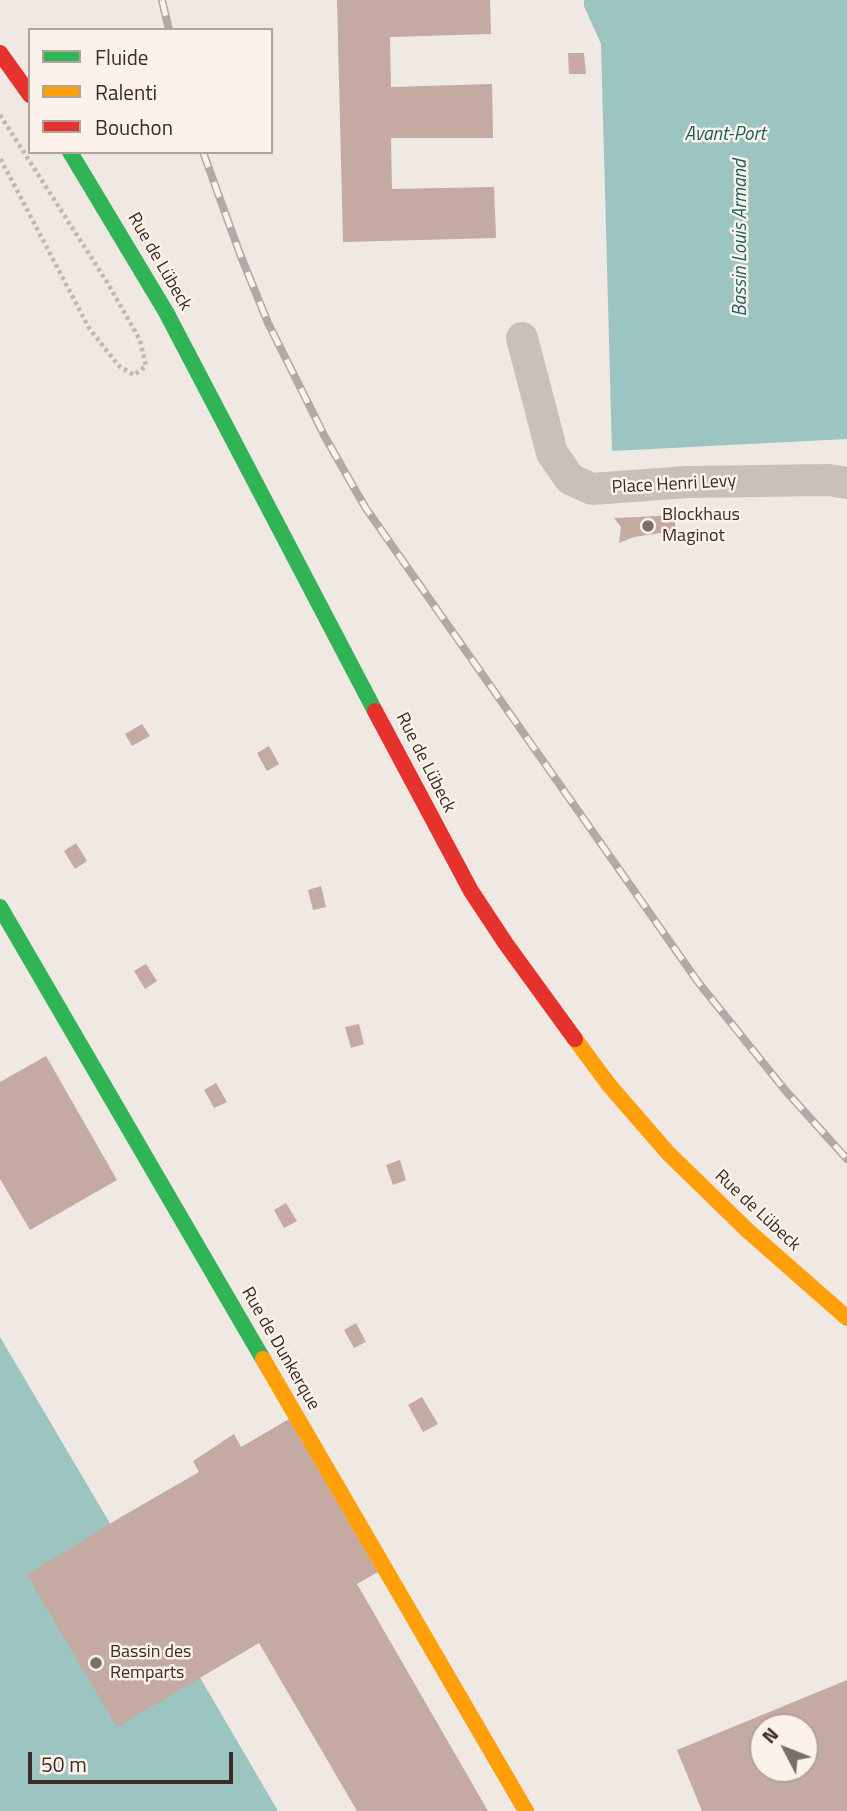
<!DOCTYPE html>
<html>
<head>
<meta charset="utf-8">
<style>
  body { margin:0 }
  #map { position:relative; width:847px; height:1811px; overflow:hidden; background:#efe8e3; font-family:"Titillium Web",sans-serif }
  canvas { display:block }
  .legend { position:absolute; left:28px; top:28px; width:245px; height:126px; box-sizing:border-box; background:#fcf2ea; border:2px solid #afa39c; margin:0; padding:9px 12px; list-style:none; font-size:21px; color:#3b2c28 }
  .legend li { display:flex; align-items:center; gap:14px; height:35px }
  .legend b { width:35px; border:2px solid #afa39c }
  .north { position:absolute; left:749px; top:1713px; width:70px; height:70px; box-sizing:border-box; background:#fcf2ea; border:2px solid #afa39c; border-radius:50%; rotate:312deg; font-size:19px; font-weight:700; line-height:28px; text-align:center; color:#3b2c28 }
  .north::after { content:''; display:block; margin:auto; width:24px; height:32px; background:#7a6e69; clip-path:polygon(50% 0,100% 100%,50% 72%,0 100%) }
  .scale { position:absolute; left:28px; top:1752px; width:205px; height:32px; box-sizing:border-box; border:4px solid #3b2c28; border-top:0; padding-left:9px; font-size:21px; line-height:24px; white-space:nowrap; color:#3b2c28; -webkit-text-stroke:5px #fcf2ea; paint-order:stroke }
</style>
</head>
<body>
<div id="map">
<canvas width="847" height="1811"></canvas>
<ul class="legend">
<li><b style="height:9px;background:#30b455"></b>Fluide</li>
<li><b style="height:9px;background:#ff9f0a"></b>Ralenti</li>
<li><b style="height:9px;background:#e5322d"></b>Bouchon</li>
</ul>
<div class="north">N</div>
<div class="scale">50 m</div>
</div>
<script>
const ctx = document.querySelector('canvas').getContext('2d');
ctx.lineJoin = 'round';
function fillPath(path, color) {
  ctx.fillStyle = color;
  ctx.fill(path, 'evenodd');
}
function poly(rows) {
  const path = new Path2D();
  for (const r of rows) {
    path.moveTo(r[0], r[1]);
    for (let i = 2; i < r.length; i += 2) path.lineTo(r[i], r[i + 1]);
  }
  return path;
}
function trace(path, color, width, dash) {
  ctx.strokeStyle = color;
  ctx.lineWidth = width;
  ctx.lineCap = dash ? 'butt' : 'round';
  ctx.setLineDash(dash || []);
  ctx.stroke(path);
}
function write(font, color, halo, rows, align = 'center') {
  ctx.font = font + ' "Titillium Web",sans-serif';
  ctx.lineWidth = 5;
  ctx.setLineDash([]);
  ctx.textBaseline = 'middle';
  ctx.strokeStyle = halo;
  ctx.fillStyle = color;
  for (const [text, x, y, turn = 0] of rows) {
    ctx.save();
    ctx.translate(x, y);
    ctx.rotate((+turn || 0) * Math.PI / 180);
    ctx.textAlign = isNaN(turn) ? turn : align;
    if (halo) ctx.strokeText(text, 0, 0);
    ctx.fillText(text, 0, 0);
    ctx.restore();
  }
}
const water = poly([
  [584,0,847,0,847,439,612,451,601,44,584,6],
  [0,1337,105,1515,278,1811,0,1811]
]);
const building = poly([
  [337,0,490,0,491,34,390,37,391,87,492,84,493,138,391,138,392,189,494,187,496,238,343,242],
  [568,53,584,53,586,74,569,74],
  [677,509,675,525,679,535,660,533,634,537,619,543,621,527,614,518,659,516],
  [142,724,150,736,132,746,125,734],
  [269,746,279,764,267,771,257,753],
  [76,843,87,861,75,869,64,851],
  [321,886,326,907,313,910,308,890],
  [146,964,157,981,145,989,134,971],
  [359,1024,364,1044,351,1048,345,1027],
  [46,1056,117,1180,30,1230,0,1179,0,1082],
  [216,1083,227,1102,214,1108,204,1090],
  [400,1160,406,1180,393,1185,386,1165],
  [286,1203,297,1221,284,1228,274,1210],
  [356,1323,366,1342,354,1348,344,1330],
  [422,1397,438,1424,423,1432,408,1405],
  [289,1419,378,1572,357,1584,488,1811,357,1811,259,1643,117,1727,27,1575,121,1517,199,1472,193,1461,234,1434,241,1447],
  [847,1680,847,1811,702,1811,677,1750],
  [763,1727,805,1727,805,1769,763,1769]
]);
const path = poly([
  [0,115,107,282,140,340,146,366,134,375,119,366,89,328,0,158]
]);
const street = poly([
  [522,338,552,453,570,479,592,489,687,482,829,480,847,483]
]);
const fast = poly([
  [70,152,166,312,375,711],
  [0,907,263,1359]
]);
const slow = poly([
  [575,1039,609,1085,668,1153,747,1230,847,1318],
  [263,1359,526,1811]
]);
const jam = poly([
  [0,53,30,95],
  [375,711,471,891,506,944,575,1039]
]);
const rail = poly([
  [162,0,169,30],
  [203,152,240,254,268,323,325,437,365,507,698,982,785,1090,847,1159]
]);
const markers = [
  [648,526,7,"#7a6e69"],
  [96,1663,7,"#7a6e69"]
];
const streetNames = [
  ["Rue de Lübeck",159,262,60],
  ["Place Henri Levy",674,485,-3],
  ["Rue de Lübeck",425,763,63],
  ["Rue de Lübeck",757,1211,43],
  ["Rue de Dunkerque",280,1349,60]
];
const poiNames = [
  ["Blockhaus",662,516],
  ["Maginot",662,537],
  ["Bassin des",110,1653],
  ["Remparts",110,1674]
];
const waterNames = [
  ["Avant-Port",725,135],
  ["Bassin Louis Armand",741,238,-90]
];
fillPath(water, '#9cc4c1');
fillPath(building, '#c5a9a3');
trace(path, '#c2b8b3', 4.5, [3.5, 3.5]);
trace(street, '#c9c0bb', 32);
trace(fast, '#30b455', 16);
trace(slow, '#ff9f0a', 16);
trace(jam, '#e5322d', 16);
trace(rail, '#b1a9a5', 8);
trace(rail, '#fcf2ea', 5, [16]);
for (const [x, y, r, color] of markers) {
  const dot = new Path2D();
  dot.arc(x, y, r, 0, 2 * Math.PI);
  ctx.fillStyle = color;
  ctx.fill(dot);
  trace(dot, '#fcf2ea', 2.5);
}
write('18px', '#3b2c28', '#fcf2ea', streetNames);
write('18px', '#3b2c28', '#fcf2ea', poiNames, 'left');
write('italic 19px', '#19615f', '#fcf2ea', waterNames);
</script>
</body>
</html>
